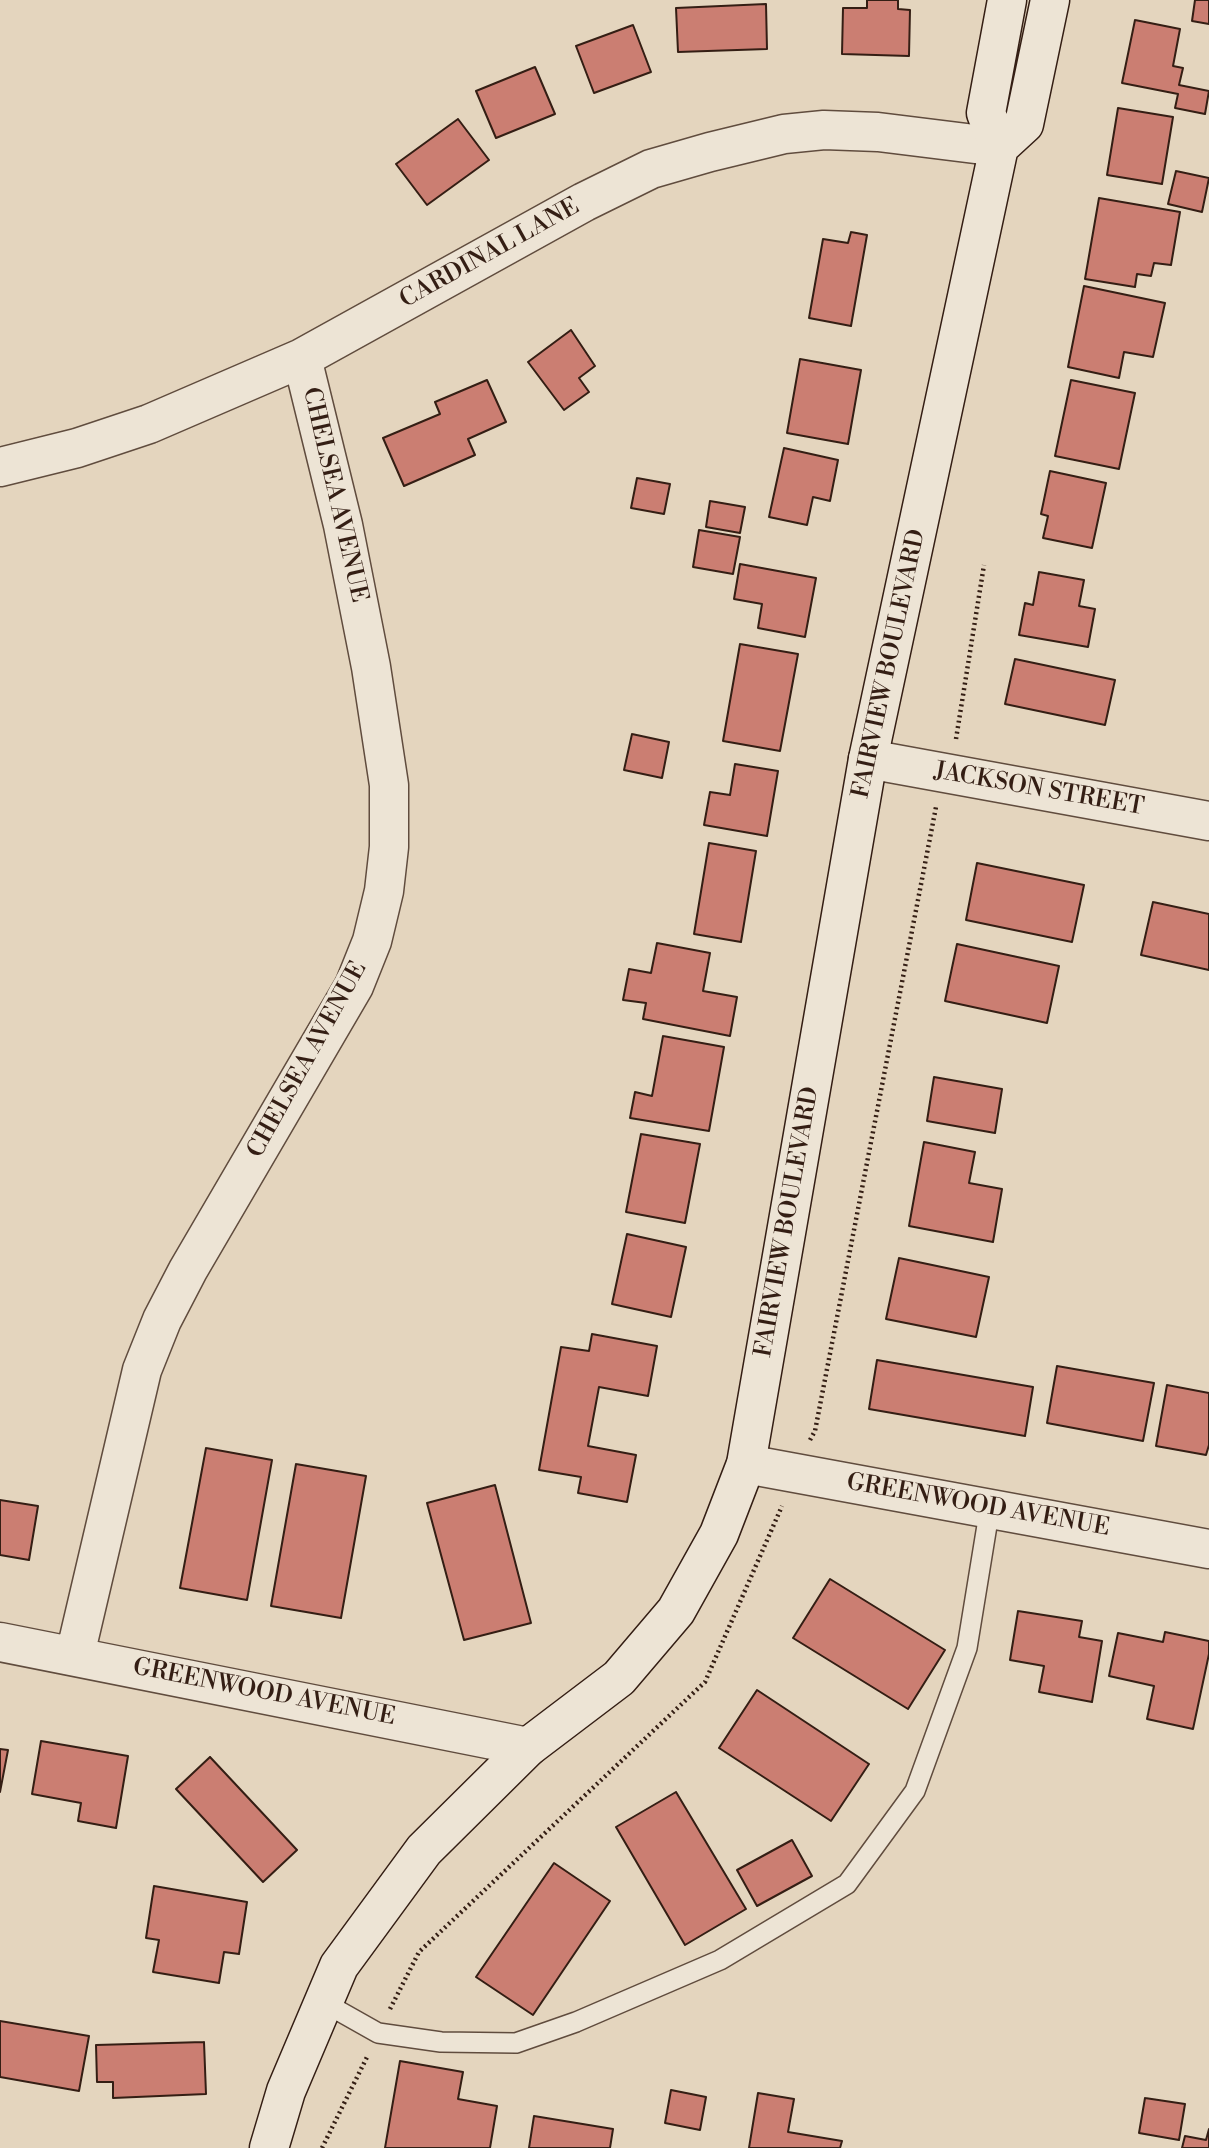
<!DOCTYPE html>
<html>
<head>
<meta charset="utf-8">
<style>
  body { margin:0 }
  canvas { display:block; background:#e4d5be }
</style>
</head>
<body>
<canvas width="1209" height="2148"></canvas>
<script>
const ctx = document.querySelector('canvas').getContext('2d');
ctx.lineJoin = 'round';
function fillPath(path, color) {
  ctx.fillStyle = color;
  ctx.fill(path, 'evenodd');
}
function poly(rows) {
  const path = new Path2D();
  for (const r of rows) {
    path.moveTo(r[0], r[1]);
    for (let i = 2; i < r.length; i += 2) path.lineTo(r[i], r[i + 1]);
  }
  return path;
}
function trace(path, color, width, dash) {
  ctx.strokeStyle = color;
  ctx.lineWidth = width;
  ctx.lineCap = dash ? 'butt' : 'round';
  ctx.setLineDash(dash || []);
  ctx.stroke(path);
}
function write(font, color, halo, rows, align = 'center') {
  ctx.font = font + ' "Libre Bodoni",serif';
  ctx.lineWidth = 7;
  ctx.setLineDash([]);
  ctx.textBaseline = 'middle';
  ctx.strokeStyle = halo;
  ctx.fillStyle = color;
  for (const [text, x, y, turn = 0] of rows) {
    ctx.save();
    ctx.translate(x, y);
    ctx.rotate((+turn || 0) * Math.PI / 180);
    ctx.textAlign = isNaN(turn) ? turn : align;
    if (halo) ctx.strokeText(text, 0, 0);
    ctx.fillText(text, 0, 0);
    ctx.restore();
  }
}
const building = poly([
  [867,0,898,0,898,9,910,10,909,56,842,54,843,8,867,8,867,0],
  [1195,0,1209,0,1209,24,1192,21,1195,0],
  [766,4,767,49,678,52,676,8,766,4],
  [1135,20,1180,29,1173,66,1183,68,1179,85,1209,91,1205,114,1175,108,1178,94,1122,83,1135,20],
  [633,25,651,72,594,93,576,46,633,25],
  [535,67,555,114,496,138,476,91,535,67],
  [1118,108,1173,117,1162,184,1107,175,1118,108],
  [458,119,489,160,427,205,396,164,458,119],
  [1176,171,1209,178,1202,212,1168,204,1176,171],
  [1099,198,1180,212,1171,265,1154,263,1151,276,1137,274,1135,287,1085,279,1099,198],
  [851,232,867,235,851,326,809,318,823,239,848,243,851,232],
  [1084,286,1165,303,1153,357,1124,352,1119,378,1068,367,1084,286],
  [571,330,595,366,579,378,589,392,564,410,528,362,571,330],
  [800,359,861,370,848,444,787,433,800,359],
  [487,380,506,422,468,439,475,455,404,486,383,438,440,414,435,402,487,380],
  [1071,380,1135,393,1119,469,1055,456,1071,380],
  [784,448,838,460,830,501,813,497,807,525,769,517,784,448],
  [1050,471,1106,483,1092,548,1043,538,1048,516,1041,514,1050,471],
  [637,478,670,484,664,514,631,508,637,478],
  [710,501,745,507,740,533,706,527,710,501],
  [699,530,740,537,733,574,693,567,699,530],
  [740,564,816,578,805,637,758,628,762,604,734,599,740,564],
  [1039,572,1084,580,1079,606,1095,609,1088,647,1019,635,1025,603,1033,605,1039,572],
  [740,644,798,654,780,751,723,741,740,644],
  [1015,659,1115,680,1105,725,1005,704,1015,659],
  [632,734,669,742,662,778,624,770,632,734],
  [735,764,778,771,767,836,704,825,710,792,730,795,735,764],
  [709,843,756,851,741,942,694,934,709,843],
  [977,863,1084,885,1072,942,966,920,977,863],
  [1153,902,1209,914,1209,970,1141,955,1153,902],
  [657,943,710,953,703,991,737,997,730,1036,643,1019,646,1003,623,1000,629,969,651,973,657,943],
  [957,944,1059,966,1047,1023,945,1001,957,944],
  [663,1036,724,1047,709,1131,630,1118,635,1092,652,1096,663,1036],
  [934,1077,1002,1089,995,1133,927,1121,934,1077],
  [641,1134,700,1144,685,1223,626,1212,641,1134],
  [924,1142,975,1152,969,1183,1002,1189,993,1242,909,1226,924,1142],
  [627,1234,686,1247,671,1317,612,1304,627,1234],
  [899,1258,989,1277,976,1337,886,1319,899,1258],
  [592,1334,657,1346,648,1396,599,1387,588,1446,636,1455,627,1502,578,1493,581,1477,539,1470,561,1347,589,1351,592,1334],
  [877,1360,1033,1387,1025,1436,869,1409,877,1360],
  [1057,1366,1154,1383,1143,1441,1047,1423,1057,1366],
  [1167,1385,1209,1393,1209,1445,1206,1455,1156,1446,1167,1385],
  [206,1448,272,1460,247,1600,180,1588,206,1448],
  [296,1464,366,1476,341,1618,271,1606,296,1464],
  [495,1485,531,1623,464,1640,427,1503,495,1485],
  [0,1500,38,1506,29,1560,0,1555,0,1500],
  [830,1579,945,1650,908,1709,793,1638,830,1579],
  [1018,1611,1082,1621,1079,1637,1102,1641,1092,1702,1039,1692,1044,1666,1010,1660,1018,1611],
  [1165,1632,1209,1641,1209,1654,1193,1729,1147,1719,1154,1686,1109,1676,1118,1633,1163,1642,1165,1632],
  [757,1690,869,1764,831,1821,719,1748,757,1690],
  [41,1741,128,1756,116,1828,78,1821,81,1803,32,1794,41,1741],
  [0,1749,8,1750,0,1792,0,1749],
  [210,1757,297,1850,263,1882,176,1789,210,1757],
  [676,1792,746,1909,685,1945,616,1827,676,1792],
  [792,1840,812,1876,757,1906,737,1870,792,1840],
  [554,1863,610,1901,533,2015,476,1977,554,1863],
  [154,1886,247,1902,239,1954,224,1952,219,1983,153,1972,159,1940,146,1938,154,1886],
  [0,2021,89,2036,79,2091,0,2077,0,2021],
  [204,2042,206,2094,113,2098,113,2082,97,2082,96,2045,204,2042],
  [400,2061,463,2072,458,2099,497,2106,490,2148,385,2148,400,2061],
  [671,2090,706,2097,700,2130,665,2123,671,2090],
  [758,2093,794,2099,788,2132,842,2141,840,2148,749,2148,758,2093],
  [1145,2098,1185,2104,1179,2140,1139,2133,1145,2098],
  [534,2116,613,2129,610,2148,529,2148,534,2116],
  [1209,2129,1209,2148,1182,2148,1185,2136,1206,2140,1209,2129]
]);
const path = poly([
  [956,739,984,565],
  [810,1440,815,1431,936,807],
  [390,2009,419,1952,705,1682,782,1506],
  [322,2148,368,2055]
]);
const lane = poly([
  [323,2002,378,2033,441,2042,516,2043,576,2022,720,1960,847,1884,915,1791,967,1648,990,1507]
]);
const street = poly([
  [0,467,77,448,149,424,302,358,584,202,651,169,710,152,784,134,824,130,878,132,999,147],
  [868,759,1209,821],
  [746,1464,1209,1549],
  [0,1642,528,1747],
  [75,1655,142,1370,162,1320,188,1270,354,986,372,941,384,891,389,847,389,785,371,667,343,525,302,358]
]);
const secondary = poly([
  [999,147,1024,124,1050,0],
  [269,2148,286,2091,339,1966,424,1850,528,1747,619,1678,676,1611,719,1534,746,1464,868,759,999,147,986,113,1007,0]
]);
const streetNames = [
  ["CARDINAL LANE",490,254,-29],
  ["CHELSEA AVENUE",334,495,77],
  ["FAIRVIEW BOULEVARD",890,664,-78],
  ["JACKSON STREET",1039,790,10],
  ["CHELSEA AVENUE",308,1060,-61],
  ["FAIRVIEW BOULEVARD",788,1222,-80],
  ["GREENWOOD AVENUE",978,1506,10],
  ["GREENWOOD AVENUE",264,1693,11]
];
fillPath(building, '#cb7e72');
trace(building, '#341e14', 2);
trace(lane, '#604c3e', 22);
trace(street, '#604c3e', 41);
trace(secondary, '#341e14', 41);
trace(path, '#341e14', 4.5, [2, 3.5]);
trace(lane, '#ede4d5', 19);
trace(street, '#ede4d5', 38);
trace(secondary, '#ede4d5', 38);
write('24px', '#341e14', '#ede4d5', streetNames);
</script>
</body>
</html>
